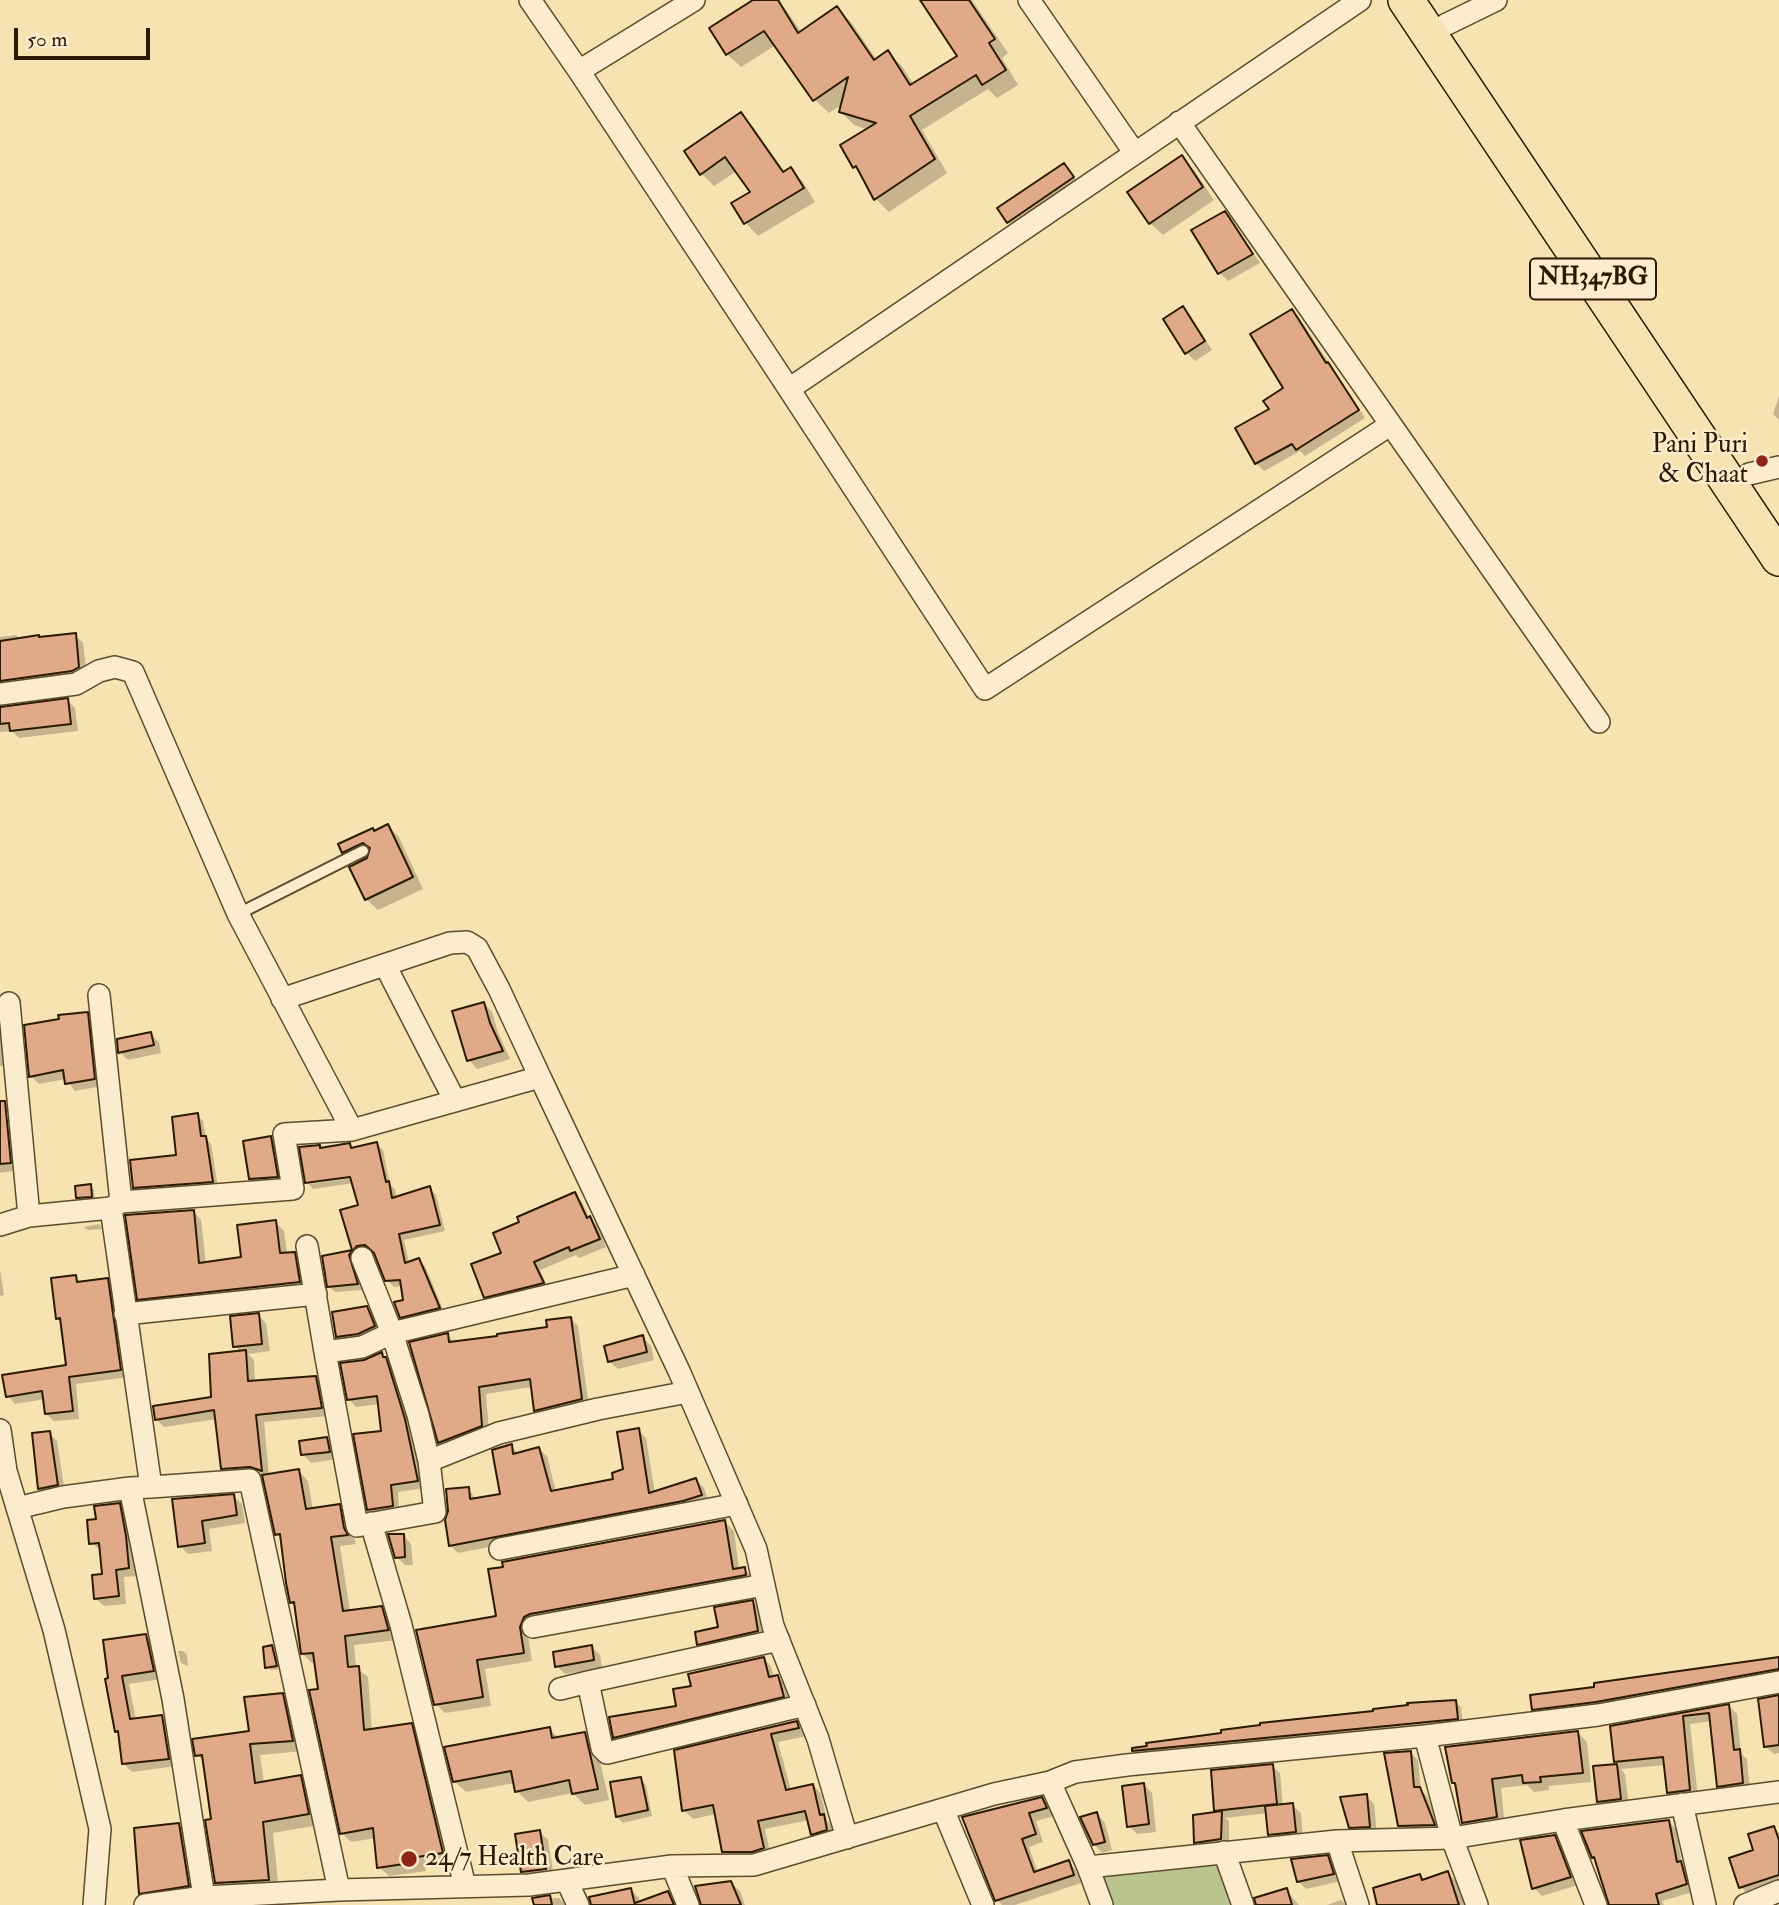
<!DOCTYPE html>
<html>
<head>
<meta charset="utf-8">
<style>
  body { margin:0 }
  #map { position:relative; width:1779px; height:1905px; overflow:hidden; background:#f7e2b1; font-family:"IM FELL Double Pica",serif }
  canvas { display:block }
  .scale { position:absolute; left:14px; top:28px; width:136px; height:32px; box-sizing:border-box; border:4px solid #2b1900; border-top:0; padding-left:9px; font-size:21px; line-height:24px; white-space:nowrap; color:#2b1900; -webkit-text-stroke:5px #faeccc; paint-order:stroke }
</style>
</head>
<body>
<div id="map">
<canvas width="1779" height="1905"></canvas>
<div class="scale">50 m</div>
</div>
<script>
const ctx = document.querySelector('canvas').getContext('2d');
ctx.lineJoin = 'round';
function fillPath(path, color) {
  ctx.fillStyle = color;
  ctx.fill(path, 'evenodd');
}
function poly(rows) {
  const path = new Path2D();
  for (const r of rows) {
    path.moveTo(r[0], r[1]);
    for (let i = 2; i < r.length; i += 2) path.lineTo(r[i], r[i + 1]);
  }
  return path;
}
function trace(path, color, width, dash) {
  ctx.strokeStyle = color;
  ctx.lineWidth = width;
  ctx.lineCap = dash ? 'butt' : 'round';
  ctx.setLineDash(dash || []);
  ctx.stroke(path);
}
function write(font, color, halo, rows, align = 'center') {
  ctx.font = font + ' "IM FELL Double Pica",serif';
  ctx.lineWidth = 5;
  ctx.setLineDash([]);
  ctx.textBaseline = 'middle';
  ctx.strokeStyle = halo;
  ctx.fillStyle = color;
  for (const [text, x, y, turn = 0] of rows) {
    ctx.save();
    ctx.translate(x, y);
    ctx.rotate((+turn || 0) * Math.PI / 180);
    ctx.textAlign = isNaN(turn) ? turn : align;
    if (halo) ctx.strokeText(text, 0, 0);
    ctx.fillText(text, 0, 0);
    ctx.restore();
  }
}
const green = poly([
  [1224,1852,1243,1905,1102,1905,1088,1867]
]);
const shadow = poly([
  [756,0,779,0,802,33,837,8,851,22,877,60,888,53,902,66,914,85,959,56,922,0,972,0,1008,53,1002,58,1018,85,997,98,988,89,922,130,947,173,889,212,876,199,863,176,854,167,869,130,854,125,841,112,843,104,829,113,815,100,776,45,741,67,727,54],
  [741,114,753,127,785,172,791,169,803,182,815,202,758,236,746,223,734,204,752,192,737,171,714,186,702,174],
  [1182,158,1194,170,1214,200,1163,235,1150,223],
  [1064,165,1081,186,1016,230,1008,222],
  [1224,213,1232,221,1260,263,1228,281,1220,273],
  [1182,309,1191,317,1212,350,1195,361,1187,353,1165,320],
  [1292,311,1300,319,1365,418,1305,456,1300,451,1264,471,1256,463,1271,410,1285,388],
  [1779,396,1779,420,1773,414],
  [16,635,21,640,75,635,83,643,87,675,0,693,0,637],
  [67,700,75,708,78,731,19,738,12,731,0,732,0,708],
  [388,826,399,837,423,889,378,910,366,899,357,865,344,852],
  [484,1004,492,1012,498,1032,510,1059,477,1069,469,1060],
  [0,1009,8,1065,0,1066],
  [87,1014,95,1022,102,1086,75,1091,66,1079,39,1084,31,1076],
  [150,1034,159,1042,161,1053,128,1060,120,1052],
  [197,1115,203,1121,206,1138,211,1144,218,1187,140,1193,134,1187,178,1156],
  [0,1123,6,1123,14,1131,18,1170,0,1173],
  [270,1138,279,1146,285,1185,259,1187,251,1178],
  [376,1144,383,1150,390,1185,395,1189,397,1198,430,1188,436,1195,445,1231,404,1240,409,1263,418,1260,425,1266,445,1314,408,1323,401,1317,405,1302,403,1286,394,1287,387,1280,376,1254,372,1251,363,1252,355,1263,363,1290,335,1292,329,1286,324,1258,354,1251,342,1211,360,1206,354,1183,313,1189,307,1182,321,1149,349,1145,353,1149],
  [358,1174,359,1177,310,1184,310,1181],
  [90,1186,94,1190,95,1200,81,1201,78,1197],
  [575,1194,582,1202,590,1219,598,1226,606,1247,579,1258,576,1255,540,1270,550,1291,493,1304,485,1297,504,1254,521,1223],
  [193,1211,201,1220,206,1264,243,1259,275,1222,284,1231,287,1254,294,1253,302,1262,307,1290,147,1307,139,1299],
  [99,1224,103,1229,88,1230,84,1227],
  [0,1270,4,1295,0,1296],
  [75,1277,82,1283,107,1280,115,1287,128,1377,76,1384,79,1419,54,1421,46,1414,45,1399,15,1404,8,1396,68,1366,62,1322,58,1318],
  [367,1308,374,1316,382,1334,345,1344,337,1336],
  [258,1315,266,1323,270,1351,248,1354,254,1360,255,1382,315,1377,323,1386,329,1416,264,1422,269,1476,299,1471,308,1481,313,1510,339,1505,348,1515,356,1544,340,1546,350,1612,381,1608,391,1618,397,1640,354,1645,356,1668,368,1677,372,1731,411,1725,421,1735,452,1862,425,1866,426,1871,389,1876,379,1867,376,1838,351,1842,342,1833,316,1663,312,1663,303,1654,296,1607,292,1602,282,1540,277,1534,264,1476,259,1474,231,1476,223,1468,217,1419,164,1427,156,1419,213,1399,241,1353,235,1346],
  [570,1318,578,1326,589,1407,543,1418,535,1410,532,1387,486,1394,489,1433,447,1450,440,1442,447,1335,455,1343,549,1329],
  [643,1337,651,1346,654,1360,618,1369,609,1361],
  [381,1354,393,1366,412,1428,425,1488,398,1492,399,1513,377,1517,369,1510,383,1432,379,1404,356,1407,349,1399,365,1362],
  [638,1430,646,1438,655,1493,696,1480,704,1488,709,1503,692,1508,458,1553,450,1545,468,1488,476,1500,502,1496,511,1446,519,1454,539,1449,547,1456,556,1492,615,1481,625,1470],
  [49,1433,57,1441,65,1493,48,1497,40,1489,34,1435],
  [327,1439,335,1447,337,1459,311,1463,303,1454],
  [233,1496,242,1504,245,1523,209,1529,212,1551,188,1554,180,1546,174,1500],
  [119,1504,127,1513,134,1546,137,1576,124,1577,126,1604,104,1606,95,1598,104,1576,102,1551,91,1543,98,1521],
  [725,1522,734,1531,739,1569,744,1569,753,1577,533,1626,528,1636,532,1661,485,1669,491,1706,445,1713,436,1704,498,1618],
  [403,1535,411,1544,413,1565,405,1565,397,1557],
  [753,1602,761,1610,765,1638,707,1652,699,1644],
  [146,1636,154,1645,161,1679,129,1684,136,1720,162,1717,170,1726,176,1766,132,1772,124,1764,121,1735,117,1731,107,1680],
  [272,1647,275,1651,279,1669,271,1670,267,1667],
  [592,1647,600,1655,602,1668,565,1674,557,1666],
  [178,1651,183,1651,187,1655,188,1666,181,1663],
  [764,1659,771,1666,774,1678,778,1677,785,1684,790,1704,622,1744,615,1737,678,1707,694,1687],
  [1779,1659,1779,1675,1602,1706,1538,1714,1533,1709,1596,1688],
  [282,1695,293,1706,303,1751,260,1755,264,1783,300,1777,311,1788,319,1825,273,1833,279,1891,228,1894,217,1882,213,1821,205,1762,197,1755,251,1732],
  [1779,1697,1779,1753,1774,1754,1765,1746],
  [1456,1702,1461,1707,1463,1724,1140,1756,1134,1750,1223,1735],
  [1729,1706,1737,1714,1741,1754,1747,1759,1750,1791,1727,1794,1719,1786,1712,1721,1690,1724,1698,1798,1677,1801,1668,1793,1666,1765,1621,1769,1625,1774,1629,1807,1607,1810,1599,1802,1595,1768,1620,1765,1616,1761,1612,1728],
  [796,1722,807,1736,778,1742,791,1790,813,1785,821,1794,827,1820,832,1825,835,1838,821,1842,812,1834,809,1820,765,1829,771,1857,732,1860,724,1851,716,1814,693,1819,684,1810,678,1774],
  [549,1729,559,1738,585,1734,596,1745,609,1800,585,1805,573,1793,528,1802,517,1791,515,1783,466,1792,454,1781],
  [1577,1732,1587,1742,1591,1782,1549,1786,1549,1790,1534,1792,1527,1785,1501,1788,1505,1826,1473,1832,1463,1822,1457,1786,1453,1782],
  [1410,1752,1418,1760,1421,1790,1427,1796,1441,1832,1407,1833,1399,1825],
  [1272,1766,1280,1773,1283,1806,1292,1805,1301,1813,1303,1840,1278,1842,1270,1834,1268,1813,1225,1818,1229,1821,1229,1847,1204,1850,1196,1842,1219,1813,1216,1810],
  [640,1779,646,1785,652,1816,623,1823,617,1817],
  [1144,1785,1152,1793,1156,1832,1137,1834,1129,1826],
  [1366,1796,1374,1804,1377,1835,1359,1835,1350,1827],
  [1042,1799,1050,1807,1054,1816,1036,1821,1043,1842,1029,1847,1038,1873,1068,1862,1076,1870,1081,1883,1015,1905,1002,1905,997,1900,965,1818],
  [1097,1814,1105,1823,1112,1850,1102,1853,1094,1844],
  [1668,1821,1676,1829,1682,1865,1688,1870,1693,1892,1662,1901,1664,1905,1610,1905],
  [178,1824,190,1836,199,1897,152,1904,141,1893],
  [1774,1828,1779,1833,1779,1889,1752,1898,1741,1887,1731,1859,1755,1851],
  [540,1832,548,1840,554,1877,531,1879,523,1871],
  [1554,1837,1562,1845,1578,1885,1542,1896,1534,1888],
  [1327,1857,1336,1865,1341,1881,1306,1889,1298,1881],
  [1448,1873,1459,1884,1467,1905,1379,1905,1419,1876,1424,1881],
  [731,1883,740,1891,745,1905,702,1905],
  [630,1889,639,1898,640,1903,668,1893,678,1905,593,1905],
  [1286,1890,1299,1905,1272,1905],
  [559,1898,566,1905,536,1905,535,1899],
  [1341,1900,1346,1905,1327,1905]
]);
const building = poly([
  [753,0,778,0,798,33,837,6,874,60,888,50,910,85,957,56,920,0,969,0,995,39,989,43,1006,70,982,85,976,75,910,116,935,159,874,200,856,166,853,168,840,145,876,123,839,112,848,77,813,101,764,31,726,55,709,28,753,0],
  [741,112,783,172,791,167,804,188,744,224,731,203,750,192,725,157,700,175,684,151,741,112],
  [1182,155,1203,187,1149,224,1127,192,1182,155],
  [1064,163,1074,177,1007,223,997,208,1064,163],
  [1225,211,1253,254,1218,274,1191,230,1225,211],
  [1183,306,1205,341,1185,354,1163,319,1183,306],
  [1292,309,1326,363,1328,362,1359,410,1296,450,1292,444,1255,464,1235,428,1269,409,1263,401,1283,388,1250,334,1292,309],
  [76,633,79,667,72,671,0,681,0,641,39,635,39,637,76,633],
  [68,698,71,724,10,731,9,723,0,724,0,707,68,698],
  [388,824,413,877,365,900,349,867,367,858,370,848,363,843,342,853,338,844,373,828,374,831,388,824],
  [484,1002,490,1023,503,1051,467,1061,452,1011,484,1002],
  [88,1012,95,1079,65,1084,63,1070,29,1077,24,1025,59,1019,58,1015,88,1012],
  [151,1032,154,1045,118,1053,117,1039,151,1032],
  [0,1101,5,1101,11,1163,0,1164,0,1101],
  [198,1113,201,1136,206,1136,213,1182,133,1188,130,1160,176,1155,172,1117,198,1113],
  [271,1136,278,1177,249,1179,243,1141,271,1136],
  [377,1142,386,1182,389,1181,392,1198,430,1186,440,1225,399,1234,405,1263,419,1258,440,1308,400,1318,394,1302,403,1300,400,1280,385,1281,374,1253,365,1245,357,1246,349,1255,358,1284,327,1287,322,1256,352,1250,340,1210,358,1205,350,1177,305,1183,299,1147,320,1145,320,1148,350,1143,351,1148,377,1142],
  [91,1184,92,1197,76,1198,75,1186,91,1184],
  [575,1192,587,1218,590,1216,600,1239,570,1251,569,1247,534,1262,544,1283,484,1298,471,1264,501,1253,493,1233,519,1222,517,1217,575,1192],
  [194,1210,199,1263,241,1257,237,1225,276,1220,280,1253,295,1252,300,1282,137,1300,125,1215,194,1210],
  [76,1275,77,1282,108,1278,121,1370,69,1377,73,1411,45,1414,42,1391,6,1397,2,1375,66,1365,60,1318,56,1319,51,1278,76,1275],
  [367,1306,375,1326,358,1334,336,1337,332,1312,367,1306],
  [259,1313,262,1344,233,1347,230,1316,259,1313],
  [571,1317,582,1399,534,1411,530,1379,479,1387,482,1426,438,1443,409,1342,448,1333,449,1342,497,1336,497,1334,547,1327,546,1320,571,1317],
  [643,1335,647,1352,608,1362,604,1346,643,1335],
  [246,1350,248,1381,316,1376,322,1408,256,1415,262,1471,250,1467,221,1469,214,1410,155,1420,153,1406,211,1397,209,1354,246,1350],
  [382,1352,383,1357,386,1357,405,1419,418,1481,391,1485,393,1506,367,1510,353,1434,381,1431,377,1396,347,1400,340,1363,364,1360,382,1352],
  [639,1428,649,1493,696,1478,702,1495,683,1501,449,1546,445,1520,448,1511,446,1489,469,1487,470,1499,500,1494,492,1450,512,1444,513,1454,539,1447,551,1491,613,1479,612,1473,623,1469,617,1432,639,1428],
  [50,1431,58,1485,38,1489,32,1433,50,1431],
  [327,1437,330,1452,301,1455,299,1441,327,1437],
  [299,1469,306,1509,340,1504,344,1528,348,1535,331,1537,343,1611,382,1606,388,1628,389,1630,345,1636,348,1667,359,1666,364,1730,412,1723,443,1853,417,1857,417,1862,377,1868,373,1828,340,1834,309,1690,318,1689,313,1653,301,1654,294,1602,290,1603,286,1583,280,1534,275,1535,262,1475,299,1469],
  [234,1494,237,1515,202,1521,205,1543,178,1547,172,1499,234,1494],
  [120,1503,126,1536,129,1568,116,1570,119,1596,94,1599,92,1575,102,1574,99,1543,89,1544,87,1520,96,1519,94,1506,120,1503],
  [725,1520,733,1569,745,1567,746,1575,530,1614,524,1617,520,1627,524,1653,477,1660,483,1697,434,1705,416,1630,496,1616,488,1569,503,1567,502,1562,725,1520],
  [388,1534,404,1534,405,1557,395,1558,388,1534],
  [753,1600,758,1631,697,1645,695,1632,718,1627,714,1607,753,1600],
  [146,1634,154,1671,122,1676,130,1719,162,1715,169,1759,122,1764,118,1731,115,1732,105,1679,108,1678,103,1640,146,1634],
  [272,1645,277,1666,265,1668,263,1647,272,1645],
  [592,1645,594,1660,555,1667,553,1652,592,1645],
  [764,1657,769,1677,778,1675,784,1697,613,1738,609,1717,676,1706,673,1689,691,1686,688,1674,764,1657],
  [1779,1657,1779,1669,1596,1702,1532,1710,1530,1695,1594,1687,1594,1683,1779,1657],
  [283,1693,293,1741,250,1744,255,1783,301,1775,309,1814,263,1822,269,1880,215,1883,205,1820,211,1819,202,1755,195,1756,192,1739,249,1731,244,1697,283,1693],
  [1779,1695,1779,1745,1764,1747,1758,1699,1779,1695],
  [1456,1700,1458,1719,1132,1751,1132,1748,1147,1746,1146,1743,1221,1733,1221,1730,1260,1725,1260,1723,1373,1711,1373,1709,1408,1705,1407,1703,1456,1700],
  [1729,1704,1734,1750,1740,1749,1743,1783,1717,1787,1709,1713,1683,1716,1690,1790,1667,1793,1663,1757,1614,1762,1610,1726,1729,1704],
  [797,1721,799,1728,771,1734,786,1790,813,1784,820,1815,824,1814,827,1830,811,1835,805,1811,758,1821,764,1848,752,1852,722,1852,713,1805,682,1811,674,1750,797,1721],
  [550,1727,552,1738,585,1732,598,1789,572,1794,569,1780,515,1792,511,1771,453,1782,444,1747,550,1727],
  [1578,1731,1583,1773,1540,1777,1541,1782,1523,1783,1522,1775,1492,1779,1497,1817,1462,1823,1455,1783,1452,1783,1445,1747,1578,1731],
  [1411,1751,1414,1787,1420,1787,1435,1825,1398,1826,1384,1753,1411,1751],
  [1273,1764,1277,1804,1214,1811,1211,1770,1273,1764],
  [1617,1764,1621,1799,1597,1802,1593,1766,1617,1764],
  [641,1777,648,1810,616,1817,610,1782,641,1777],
  [1144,1783,1149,1824,1127,1827,1122,1786,1144,1783],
  [1367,1794,1370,1827,1349,1828,1340,1797,1367,1794],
  [1042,1797,1047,1808,1029,1813,1036,1834,1022,1839,1034,1872,1069,1860,1074,1875,995,1901,962,1817,1042,1797],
  [1293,1803,1296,1832,1268,1835,1265,1806,1293,1803],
  [1222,1811,1221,1839,1194,1843,1193,1815,1222,1811],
  [1097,1812,1105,1842,1093,1845,1080,1817,1097,1812],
  [1669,1820,1677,1862,1681,1861,1687,1884,1656,1894,1659,1905,1609,1905,1594,1857,1592,1858,1581,1831,1669,1820],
  [179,1823,189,1886,139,1894,134,1828,179,1823],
  [1774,1826,1779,1840,1779,1875,1739,1888,1729,1858,1753,1850,1748,1834,1774,1826],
  [540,1830,546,1869,521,1872,515,1834,540,1830],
  [1555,1835,1571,1877,1532,1889,1520,1840,1555,1835],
  [1328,1855,1334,1874,1297,1882,1291,1859,1328,1855],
  [1448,1871,1459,1905,1377,1905,1373,1888,1420,1874,1422,1880,1448,1871],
  [731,1881,741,1905,701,1905,695,1886,731,1881],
  [631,1888,635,1905,591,1905,589,1897,631,1888],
  [1287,1888,1292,1905,1256,1905,1254,1898,1287,1888],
  [668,1891,674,1905,635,1905,635,1903,668,1891],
  [550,1895,552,1905,534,1905,532,1898,550,1895]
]);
const service = poly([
  [238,914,363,851]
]);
const minor = poly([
  [530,0,579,71,694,0],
  [1029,0,1134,152],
  [1445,25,1496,0],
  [579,71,789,389,1360,0],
  [1179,122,1599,722],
  [789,389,985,689,1390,425],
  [1749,474,1779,467],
  [0,694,76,684,99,671,115,667,133,672,238,914,352,1130,540,1077,679,1371,756,1549,773,1626,818,1739,847,1838],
  [385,965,455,1101],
  [99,995,121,1202],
  [282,999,450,943,467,942,477,948,499,989,540,1077],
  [9,1003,29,1216,111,1208,121,1202,293,1189,284,1134,352,1130],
  [111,1208,151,1487,130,1488,173,1699,204,1897],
  [0,1225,29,1216],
  [307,1246,325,1352],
  [362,1258,392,1333,362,1347,325,1352,357,1526,435,1512,429,1461,499,1433,598,1409,688,1392],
  [125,1314,316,1294],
  [0,1430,6,1471,54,1630,100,1829,94,1905],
  [429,1461,418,1415,392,1333,634,1275],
  [151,1487,250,1480,339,1890],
  [17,1508,63,1497,130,1488],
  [371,1523,401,1625,465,1886],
  [500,1549,737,1504],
  [533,1627,764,1585],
  [588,1682,779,1640],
  [560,1689,588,1682,602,1748,607,1753,805,1705],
  [1425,1736,1452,1838,1477,1905],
  [1050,1782,1088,1867,1337,1841,1452,1838,1563,1820,1779,1792],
  [1682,1804,1705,1905],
  [943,1809,983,1905],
  [1563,1820,1596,1905],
  [1337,1841,1358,1905],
  [1224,1852,1243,1905],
  [672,1866,688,1905],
  [1088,1867,1102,1905],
  [567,1881,578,1905],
  [145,1905,204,1897,339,1890,529,1885,672,1866,754,1865,994,1794,1050,1782,1075,1772,1127,1765,1425,1736,1598,1715,1779,1682],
  [1745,1905,1779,1891]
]);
const primary = poly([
  [1406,0,1779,558]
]);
const markers = [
  [1762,461,7,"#8f2418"],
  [409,1859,9,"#8f2418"]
];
const shields = [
  [1593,279,126]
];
const shieldNames = [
  ["NH347BG",1593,279]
];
const poiNames = [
  ["Pani Puri",1748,446],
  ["& Chaat",1748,476],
  ["24/7 Health Care",425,1859,"left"]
];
fillPath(green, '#b9c48e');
fillPath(shadow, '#0003');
fillPath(building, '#e0a987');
trace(building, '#2b1900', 2);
trace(service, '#5e4b2c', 14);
trace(minor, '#5e4b2c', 24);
trace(primary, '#2b1900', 38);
trace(service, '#faeccc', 10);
trace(minor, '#faeccc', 21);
trace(primary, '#f7e2b1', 35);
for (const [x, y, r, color] of markers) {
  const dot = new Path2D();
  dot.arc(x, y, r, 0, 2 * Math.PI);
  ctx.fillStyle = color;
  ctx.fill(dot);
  trace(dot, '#faeccc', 2.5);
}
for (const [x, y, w] of shields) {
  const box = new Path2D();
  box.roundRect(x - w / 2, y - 20.5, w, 41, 5);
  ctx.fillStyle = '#faeccc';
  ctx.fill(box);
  trace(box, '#2b1900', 2);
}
write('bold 24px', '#2b1900', null, shieldNames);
write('26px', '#2b1900', '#faeccc', poiNames, 'right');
</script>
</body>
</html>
